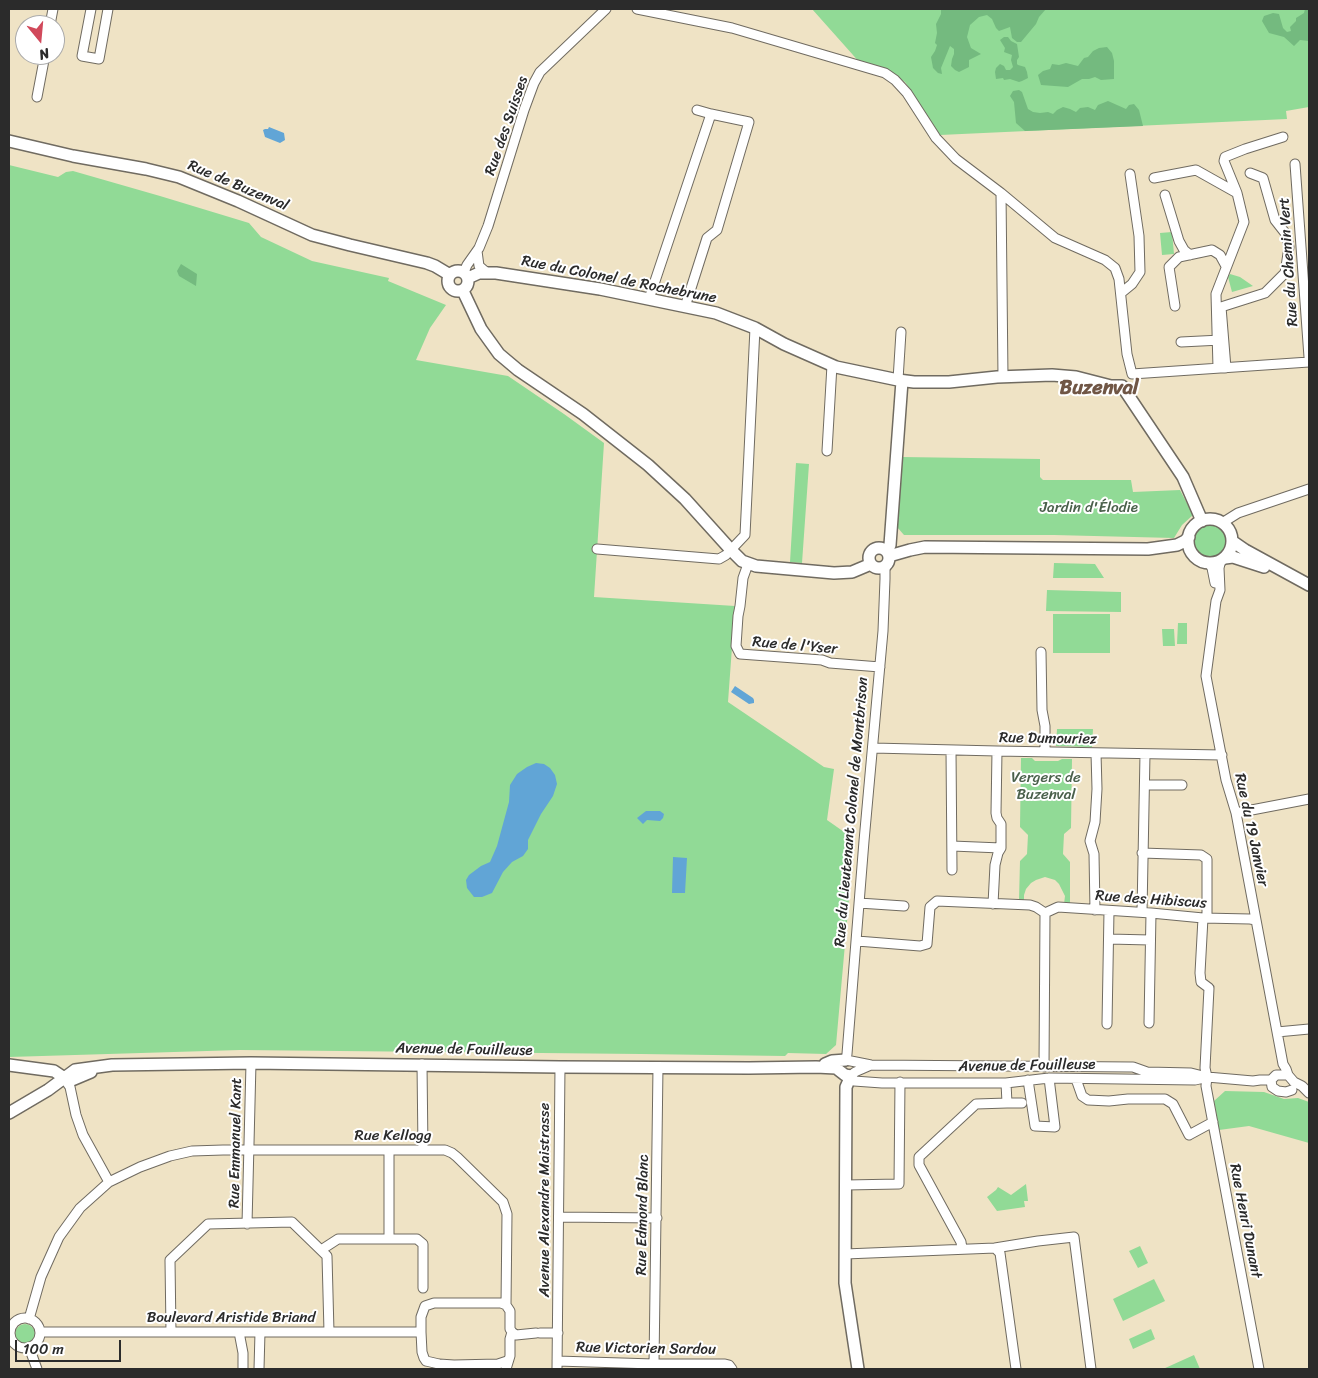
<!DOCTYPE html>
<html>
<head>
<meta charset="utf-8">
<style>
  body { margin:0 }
  #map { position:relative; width:1318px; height:1378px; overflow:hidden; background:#efe3c5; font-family:Sriracha,sans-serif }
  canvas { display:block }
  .frame { position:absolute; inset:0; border:10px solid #2b2b2b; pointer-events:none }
  .north { position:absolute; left:15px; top:15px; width:50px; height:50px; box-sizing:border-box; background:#fff; border:1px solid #aaa; border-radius:50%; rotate:163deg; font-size:14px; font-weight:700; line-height:20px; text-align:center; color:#2b2b2b }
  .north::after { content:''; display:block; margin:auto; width:18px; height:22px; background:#d1495b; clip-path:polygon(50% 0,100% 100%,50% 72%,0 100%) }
  .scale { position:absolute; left:15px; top:1340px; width:106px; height:22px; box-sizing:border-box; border:2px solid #2b2b2b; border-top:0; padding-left:6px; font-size:15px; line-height:18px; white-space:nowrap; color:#2b2b2b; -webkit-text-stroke:4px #fff; paint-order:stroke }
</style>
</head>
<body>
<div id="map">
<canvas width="1318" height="1378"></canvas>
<div class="frame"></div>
<div class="north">N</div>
<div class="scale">100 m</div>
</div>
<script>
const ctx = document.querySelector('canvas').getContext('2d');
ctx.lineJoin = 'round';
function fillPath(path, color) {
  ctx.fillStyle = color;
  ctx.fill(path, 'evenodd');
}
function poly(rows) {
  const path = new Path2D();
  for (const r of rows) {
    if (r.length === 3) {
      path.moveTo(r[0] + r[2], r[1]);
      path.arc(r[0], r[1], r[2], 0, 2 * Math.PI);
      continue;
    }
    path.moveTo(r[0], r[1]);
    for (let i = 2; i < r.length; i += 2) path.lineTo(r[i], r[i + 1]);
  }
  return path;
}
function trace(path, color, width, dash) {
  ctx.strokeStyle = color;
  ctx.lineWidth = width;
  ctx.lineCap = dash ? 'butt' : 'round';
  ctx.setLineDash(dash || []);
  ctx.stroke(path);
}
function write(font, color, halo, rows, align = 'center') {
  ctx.font = font + ' Sriracha,sans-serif';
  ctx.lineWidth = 4;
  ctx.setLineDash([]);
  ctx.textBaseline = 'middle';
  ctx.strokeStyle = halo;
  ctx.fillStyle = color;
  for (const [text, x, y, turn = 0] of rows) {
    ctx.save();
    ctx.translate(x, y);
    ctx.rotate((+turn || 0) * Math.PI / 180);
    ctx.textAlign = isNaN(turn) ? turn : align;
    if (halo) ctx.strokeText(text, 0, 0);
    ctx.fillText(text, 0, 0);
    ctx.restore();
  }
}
const green = poly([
  [812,9,1309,9,1309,107,1286,111,1287,119,940,135,905,82,890,72,861,64],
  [9,165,58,177,66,172,73,171,160,196,249,223,261,237,312,261,389,278,388,281,446,305,430,328,416,360,508,376,564,414,604,443,594,597,735,606,728,702,824,767,834,769,827,820,847,834,855,835,853,836,852,842,854,843,836,1045,826,1054,788,1053,785,1056,641,1054,240,1050,9,1057],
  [1172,232,1174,254,1162,255,1160,233],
  [1230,274,1240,277,1253,286,1232,292,1228,277],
  [902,457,1040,459,1040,477,1043,480,1131,480,1133,492,1180,490,1193,515,1182,525,1174,538,1054,535,904,535,897,527],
  [796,463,809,464,802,563,790,562],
  [1210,542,18],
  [1054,563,1095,564,1104,578,1053,578],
  [1047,590,1121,592,1121,612,1046,611],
  [1053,614,1110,614,1110,653,1053,653],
  [1178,623,1187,623,1187,644,1177,644],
  [1162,629,1174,629,1175,646,1163,646],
  [1057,729,1093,729,1092,747,1056,746],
  [1021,758,1032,758,1035,761,1058,761,1062,759,1072,759,1071,828,1064,834,1063,854,1070,862,1070,904,1064,904,1065,896,1059,884,1055,880,1045,877,1036,880,1031,883,1026,889,1024,895,1024,902,1019,901,1020,861,1027,854,1028,835,1020,827],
  [1225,1091,1264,1092,1284,1099,1298,1098,1309,1102,1309,1143,1249,1126,1219,1130,1214,1101],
  [1026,1184,1028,1201,1024,1201,1025,1207,997,1211,987,1197,996,1190,998,1187,1011,1195],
  [1140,1246,1148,1263,1138,1268,1129,1251],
  [1154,1279,1165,1301,1123,1321,1113,1299],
  [25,1334,10],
  [1151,1329,1155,1339,1133,1349,1129,1339],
  [1194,1355,1200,1369,1163,1369]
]);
const forest = poly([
  [941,9,1046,9,1039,17,1036,24,1021,42,1017,42,1012,38,1010,27,999,31,996,28,992,19,987,15,979,17,970,25,967,37,971,48,981,54,969,60,969,67,959,72,955,70,951,66,952,59,954,54,954,49,950,46,941,68,942,74,938,73,933,68,931,57,935,51,937,45,935,43,937,33,936,24,941,14],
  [1305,9,1309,9,1309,41,1300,40,1294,46,1284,37,1269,33,1262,21,1264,16,1273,13,1279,14,1283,28,1287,32,1291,31,1290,27,1296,21,1296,18,1304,13],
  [1004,37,1008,37,1011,41,1017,44,1019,57,1017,60,1017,64,1018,65,1025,67,1027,72,1028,78,1022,81,1019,82,1010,79,1004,80,1003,78,996,79,995,72,996,68,1000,64,1004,66,1006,70,1010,70,1013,67,1011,60,1012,55,1004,52,1005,48,1000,40],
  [1107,47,1112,53,1114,61,1114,79,1101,80,1095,77,1089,79,1082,79,1068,87,1041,85,1038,75,1043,71,1050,69,1052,64,1059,65,1066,63,1078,66,1084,58,1088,57,1093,51,1099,48],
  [1019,90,1022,92,1028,109,1033,112,1040,113,1048,112,1053,114,1057,110,1063,107,1070,109,1076,112,1080,108,1088,107,1095,110,1098,105,1108,101,1126,109,1129,105,1134,104,1139,110,1143,126,1025,131,1016,123,1014,102,1010,96,1013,91],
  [181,264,197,274,196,286,179,276,177,271]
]);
const water = poly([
  [269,127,284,133,285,140,280,143,265,137,263,130,265,129,268,129],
  [735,686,753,698,754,700,754,703,749,704,731,692],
  [536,763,544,764,550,768,555,775,557,784,553,796,541,814,528,840,528,849,523,856,512,862,503,872,492,893,482,897,474,897,467,888,466,880,469,875,481,866,490,862,497,846,509,802,510,785,517,774,527,767],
  [646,811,660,811,664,814,663,818,660,821,647,820,643,824,637,818],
  [673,857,687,858,685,893,672,893]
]);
const street = poly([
  [91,9,82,56,99,59,108,9],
  [637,9,732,28,885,73,895,80,907,93,936,138,956,159,1001,193,1055,238,1105,260,1115,268,1119,279,1127,354,1132,374],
  [50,25,53,9],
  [37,97,45,55],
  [697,110,711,114],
  [1295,164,1309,357],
  [1154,178,1196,170,1237,193,1244,222,1216,294,1218,368],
  [1001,193,1003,377],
  [1237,193,1224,161,1225,157,1245,149,1283,137],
  [1165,195,1179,241,1184,250,1190,255],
  [477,251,479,266,486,272],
  [464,272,467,265,479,248,488,226,524,110,534,83,540,72,606,9],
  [1121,293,1132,284,1140,272,1139,236,1130,174],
  [649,299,711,114,749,122,717,230,707,238,685,307],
  [1175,306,1169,267,1179,257,1212,250,1220,255,1226,266],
  [1181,342,1221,340],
  [1226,368,1221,307,1265,293,1285,273,1289,247,1286,234,1275,220,1263,178,1250,173],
  [1132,374,1309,362],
  [898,380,901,332],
  [827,451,832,365],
  [1222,523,1238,513,1309,489],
  [597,549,719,559,726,555,745,535,755,328],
  [1221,560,1219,568,1220,590,1216,601,1206,676,1226,780,1236,813,1283,1064,1286,1069,1288,1075],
  [1209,563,1212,568,1215,583],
  [748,564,743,578,740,606,738,616,736,646,740,654,822,660,830,663,880,667],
  [885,567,885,579,883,631,864,841,847,1054,846,1060,871,1065,1133,1067,1147,1072,1191,1073,1207,1077,1253,1081,1260,1080,1271,1080],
  [1041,652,1042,710,1045,726,1045,748,1043,752],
  [873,748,997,751,1222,755],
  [951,750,952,870],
  [1145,785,1182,785],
  [1236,813,1309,799],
  [952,846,1001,848],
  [1142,853,1201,855,1207,859,1207,918],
  [859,903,904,906],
  [993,904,995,865,998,853,1001,848,1001,824,997,818,996,813,997,751],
  [1095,910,1094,854,1090,841,1095,822,1097,789,1096,753],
  [1142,912,1145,754],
  [1045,913,1058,907,1151,913,1203,918,1250,919,1256,920],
  [1203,918,1200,973,1201,982,1209,988,1205,1068,1207,1077,1206,1086,1259,1369],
  [1109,939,1150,940],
  [857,941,920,946,927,944,930,907,937,901,1030,905,1036,907,1045,913],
  [1149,1023,1151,913],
  [1107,1024,1109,911],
  [1277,1032,1309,1029],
  [422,1064,423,1150],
  [871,1065,855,1072,851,1076,854,1081,882,1083,1006,1083,1049,1078,1195,1080,1204,1078],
  [1044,1067,1045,913],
  [63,1077,70,1087,76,1115,83,1135,109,1182],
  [1076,1079,1082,1096,1088,1100,1109,1101,1128,1099,1165,1099,1173,1104,1189,1135,1213,1122],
  [1028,1080,1035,1126,1055,1127,1049,1078],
  [1271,1080,1276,1075,1288,1075,1294,1082,1302,1086,1309,1093],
  [1271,1080,1272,1087,1278,1091,1286,1092,1292,1090],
  [1007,1103,1022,1103],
  [389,1150,389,1238],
  [846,1185,899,1184,900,1082],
  [559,1217,657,1218],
  [247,1224,251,1063],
  [995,1248,1038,1241,1074,1237,1091,1369],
  [962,1249,961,1242,919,1165,919,1157,976,1104,1007,1103,1006,1083],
  [321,1250,338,1239,417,1239,423,1244,423,1288],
  [845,1254,995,1248,1000,1253,1016,1369],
  [25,1333,15],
  [29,1319,41,1277,59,1237,80,1208,109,1182,140,1167,170,1156,192,1151,223,1150,445,1150,452,1153,457,1157,503,1202,507,1214,506,1305],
  [40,1332,421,1332],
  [171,1332,170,1260,208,1224,292,1222,327,1256,329,1332],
  [239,1332,243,1353,243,1369],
  [512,1332,516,1335,536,1333],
  [540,1333,558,1333],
  [29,1347,37,1369],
  [426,1361,424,1358,422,1352,421,1332,421,1317,425,1306,434,1303,501,1303,506,1305,510,1311,510,1329,512,1332,510,1339,510,1356,506,1369],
  [426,1361,439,1364,454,1365,498,1364,507,1361],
  [557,1361,654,1364,725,1364,729,1365,732,1369],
  [654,1364,658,1067],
  [259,1369,260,1332],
  [557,1369,560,1067]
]);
const secondary = poly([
  [9,141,73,156,146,169,179,177,238,201,312,235,350,245,427,263,435,266,450,275],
  [458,281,10],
  [468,278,479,273,496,273,600,289,716,313,755,328,784,344,836,367,898,380,914,382,949,382,997,377,1052,375,1076,377,1111,386,1122,386,1183,477,1202,521],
  [463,291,481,329,499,354,518,370,583,414,648,465,685,499,731,550,742,561,756,566,834,573,852,572,871,564],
  [1210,541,22],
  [1232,541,1245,550,1309,585],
  [879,558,10],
  [887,551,890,545,902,381],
  [889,556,910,550,925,547,1148,549,1177,545,1185,541,1189,537],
  [1225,558,1233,557,1264,567],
  [825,1064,832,1061,846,1060],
  [9,1065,54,1071,63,1077,72,1080,91,1072],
  [851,1076,846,1087,845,1283,858,1369],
  [9,1113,48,1090,75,1070,112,1065,251,1063,560,1067,749,1068,816,1067,836,1068,845,1075,851,1076]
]);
const streetNames = [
  ["Rue des Suisses",507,126,-71],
  ["Rue de Buzenval",238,186,23],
  ["Rue du Chemin Vert",1289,262,-94],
  ["Rue du Colonel de Rochebrune",619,280,11],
  ["Rue de l'Yser",795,646,5],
  ["Rue Dumouriez",1048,739,1],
  ["Rue du Lieutenant Colonel de Montbrison",852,812,-85],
  ["Rue du 19 Janvier",1251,830,78],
  ["Rue des Hibiscus",1151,900,4],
  ["Avenue de Fouilleuse",464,1050,1],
  ["Avenue de Fouilleuse",1027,1066,-1],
  ["Rue Kellogg",393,1136],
  ["Rue Emmanuel Kant",236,1143,-89],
  ["Avenue Alexandre Maistrasse",545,1200,-90],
  ["Rue Edmond Blanc",643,1215,-89],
  ["Rue Henri Dunant",1245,1221,79],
  ["Boulevard Aristide Briand",231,1318],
  ["Rue Victorien Sardou",646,1349,1]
];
const parkNames = [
  ["Jardin d'Élodie",1089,508],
  ["Vergers de",1046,778],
  ["Buzenval",1046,795]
];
const districtNames = [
  ["Buzenval",1099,389]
];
fillPath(green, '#91da96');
fillPath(forest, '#74ba7f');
fillPath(water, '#61a5d6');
trace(street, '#706b61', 11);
trace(secondary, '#706b61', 14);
trace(street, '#fff', 9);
trace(secondary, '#fff', 11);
write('15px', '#2b2b2b', '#fff', streetNames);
write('15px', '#4a604b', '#fff', parkNames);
write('bold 20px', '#705645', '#fff', districtNames);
</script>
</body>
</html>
